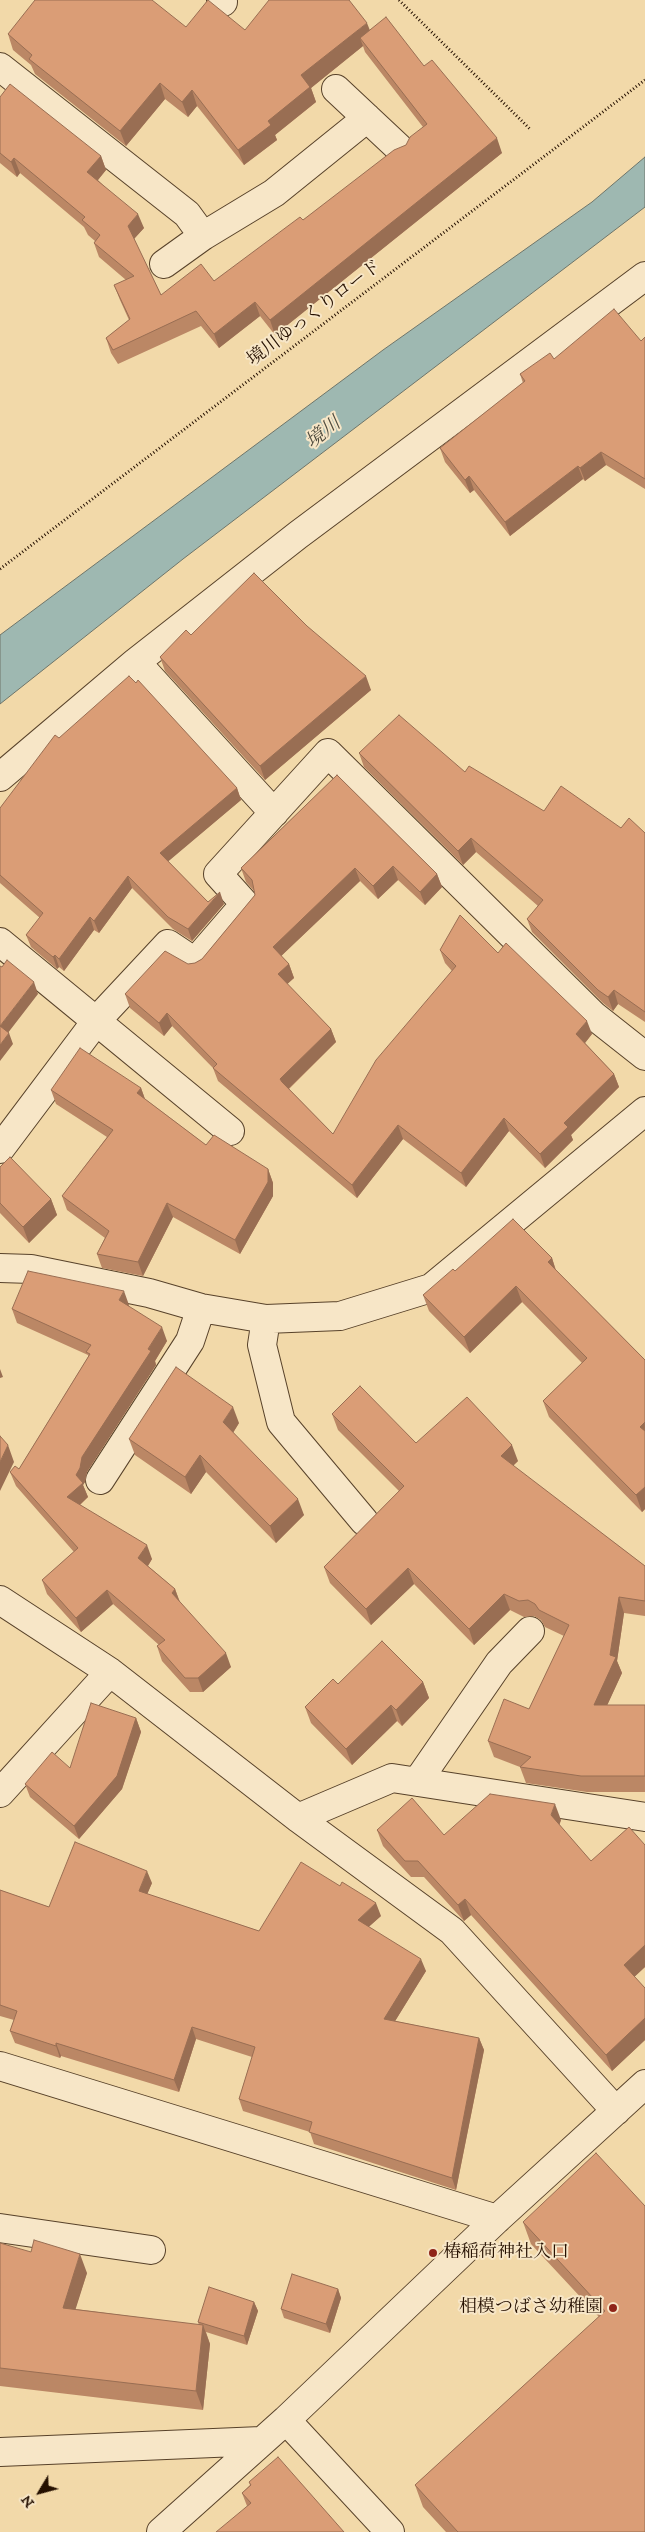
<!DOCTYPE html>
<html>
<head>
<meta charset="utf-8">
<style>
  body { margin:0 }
  #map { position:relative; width:645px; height:2532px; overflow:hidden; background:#f2d9a9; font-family:"IM FELL DW Pica",serif }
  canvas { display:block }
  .north { position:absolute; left:15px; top:2467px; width:50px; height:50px; -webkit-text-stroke:4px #f7e6c7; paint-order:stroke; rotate:233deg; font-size:14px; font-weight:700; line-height:20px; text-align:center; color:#251000 }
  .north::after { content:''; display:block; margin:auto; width:18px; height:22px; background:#251000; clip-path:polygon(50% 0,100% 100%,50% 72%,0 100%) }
</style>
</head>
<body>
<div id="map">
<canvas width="645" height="2532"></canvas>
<div class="north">N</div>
</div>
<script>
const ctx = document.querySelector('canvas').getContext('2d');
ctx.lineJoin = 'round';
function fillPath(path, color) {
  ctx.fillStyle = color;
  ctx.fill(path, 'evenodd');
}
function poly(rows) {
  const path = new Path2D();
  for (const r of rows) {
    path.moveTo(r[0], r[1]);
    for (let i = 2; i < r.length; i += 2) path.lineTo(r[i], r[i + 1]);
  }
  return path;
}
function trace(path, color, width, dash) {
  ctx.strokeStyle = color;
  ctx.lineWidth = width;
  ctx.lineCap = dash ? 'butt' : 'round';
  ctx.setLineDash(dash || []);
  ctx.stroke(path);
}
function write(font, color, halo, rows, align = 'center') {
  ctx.font = font + ' "IM FELL DW Pica","Noto Serif JP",serif';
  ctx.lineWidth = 4;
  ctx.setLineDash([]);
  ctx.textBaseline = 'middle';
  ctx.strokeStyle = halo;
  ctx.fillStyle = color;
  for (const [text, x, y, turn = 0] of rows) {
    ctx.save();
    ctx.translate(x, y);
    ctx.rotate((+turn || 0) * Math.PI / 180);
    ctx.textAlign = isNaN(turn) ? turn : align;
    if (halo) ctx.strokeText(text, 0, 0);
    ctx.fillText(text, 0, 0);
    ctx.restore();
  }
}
const water = poly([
  [645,157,645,207,183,559,0,704,0,635,383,350,592,202,645,157]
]);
const path = poly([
  [399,0,530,129],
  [0,569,645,80]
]);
const minor = poly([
  [221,0,223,2],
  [0,67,187,214,203,236],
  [336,89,400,149],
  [164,264,203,236,274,193,367,118],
  [136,662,274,813],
  [0,777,136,662,298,535,645,276],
  [0,942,230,1131],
  [0,1149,97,1020,168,944,195,962,245,904,218,874,328,753,593,1015,645,1056],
  [0,1268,31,1269,149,1293,201,1308,266,1319,340,1316,431,1288,645,1111],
  [266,1319,262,1345,281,1422,364,1521],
  [100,1480,190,1341,201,1308],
  [0,1600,110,1672,298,1818,452,1931,616,2111],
  [417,1782,499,1663,530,1631],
  [0,1793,110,1672],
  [298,1818,392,1778,645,1817],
  [0,2066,497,2219],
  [0,2228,151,2250],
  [286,2420,390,2532],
  [0,2452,261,2441],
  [161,2532,286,2420,497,2219,645,2084]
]);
const wall = poly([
  [186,27,245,30,370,30,424,66,502,153,275,335,260,316,219,348,201,326,118,364,111,353,106,338,129,320,120,300,114,285,126,280,99,257,94,243,95,241,88,235,84,227,20,173,17,177,0,163,0,97,101,156,106,170,98,180,144,228,134,239,161,295,214,281,303,220,406,145,423,127,365,52,363,46,311,88,316,102,275,135,277,140,244,165,197,106,188,117,165,99,126,146,35,74,31,65,13,50,8,34],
  [645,337,645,489,606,465,585,481,583,479,510,536,474,490,470,493,445,462,440,448,523,383,520,374,554,359,641,341],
  [307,626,371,690,265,780,165,671,160,657,191,635],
  [59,738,237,788,241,800,168,861,208,902,224,904,192,941,173,929,132,888,99,933,94,930,64,971,59,967,57,969,31,947,26,935,40,918,0,883,0,808],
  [359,753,465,772,544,811,645,833,645,1022,618,1004,613,1011,603,1003,532,932,527,919,538,906,476,852,463,865,364,767],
  [337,775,437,874,442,887,425,905,398,880,378,899,360,881,281,956,289,964,294,978,287,984,331,1029,336,1042,289,1089,333,1134,452,971,445,963,440,950,498,953,592,1034,585,1043,614,1074,619,1087,571,1135,573,1140,545,1168,509,1131,466,1187,403,1139,357,1198,218,1081,213,1068,172,1026,164,1036,130,1008,125,994,188,964,195,963,202,959,255,895,254,891,246,882,241,868],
  [141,1088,145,1099,206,1145,268,1169,273,1183,273,1196,240,1254,173,1217,143,1276,102,1268,97,1254,105,1238,67,1210,62,1196,107,1137,56,1104,51,1090],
  [0,1167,51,1199,57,1215,29,1243,0,1213],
  [552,1258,556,1270,645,1360,645,1509,642,1512,549,1417,543,1401,582,1363,522,1302,470,1353,429,1311,423,1295,455,1271],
  [129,1305,128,1306,167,1341,155,1361,156,1365,87,1472,85,1482,83,1485,88,1497,80,1505,152,1559,148,1566,175,1589,180,1602,231,1667,203,1692,190,1692,162,1661,157,1646,159,1645,113,1604,81,1632,47,1594,42,1580,74,1552,16,1486,10,1472,19,1469,88,1357,88,1355,17,1323,12,1309],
  [332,1414,416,1443,518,1461,513,1466,645,1566,645,1616,624,1613,617,1661,622,1673,607,1705,645,1705,645,1792,587,1792,526,1783,520,1767,494,1757,488,1741,529,1709,564,1636,545,1627,541,1620,534,1616,524,1617,510,1610,474,1645,414,1584,371,1625,330,1583,324,1567,399,1491,338,1430],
  [239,1423,233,1433,304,1515,276,1543,206,1472,191,1494,135,1455,129,1439],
  [423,1682,429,1698,402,1726,397,1721,352,1765,311,1723,305,1707,338,1684],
  [136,1718,141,1732,122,1789,79,1839,30,1797,25,1784,70,1768],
  [561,1820,559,1825,591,1861,645,1845,645,1967,634,1977,645,1988,645,2040,612,2071,471,1915,464,1921,424,1877,411,1877,383,1846,377,1830,444,1835],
  [152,1883,147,1894,259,1931,381,1916,368,1927,426,1971,395,2021,479,2038,484,2050,456,2190,314,2144,310,2132,243,2111,239,2099,252,2057,196,2039,179,2092,61,2056,60,2058,15,2043,10,2031,14,2020,0,2016,0,1890,49,1907],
  [645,2206,645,2532,446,2532,423,2507,415,2485,599,2317,531,2244,523,2222],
  [0,2243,87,2273,75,2309,199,2325,198,2322,254,2302,258,2311,247,2345,206,2332,210,2344,203,2410,0,2386],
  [338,2289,341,2298,330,2333,284,2318,281,2309],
  [249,2482,344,2532,247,2506,242,2493,250,2485]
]);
const shadedWall = poly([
  [367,23,373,38,360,38,363,46,311,88,316,102,275,135,277,140,244,165,238,150,268,121,301,75],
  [160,83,165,99,126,146,120,131],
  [192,90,197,106,188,117,182,102],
  [497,138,502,153,275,335,270,320],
  [101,156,106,170,93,186,87,172],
  [14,158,20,173,17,177,11,162],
  [138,214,144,228,133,240,128,226],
  [255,302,260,316,219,348,214,334],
  [601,452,606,465,585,481,580,468],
  [578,466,583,479,510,536,505,522],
  [469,476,474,490,470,493,465,480],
  [366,676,371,690,265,780,260,766],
  [237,788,241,800,164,865,160,853],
  [471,838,476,852,463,865,458,851],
  [393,866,398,880,378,899,373,886],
  [355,868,360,881,277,960,273,947],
  [437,874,442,887,425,905,420,892],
  [128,876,132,888,99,933,94,921],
  [220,892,224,904,192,941,188,929],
  [90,917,94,930,64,971,59,959],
  [55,955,59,967,57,969,53,957],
  [289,964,294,978,283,988,278,974],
  [34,982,38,994,4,1038,0,1026],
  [614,990,618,1004,613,1011,608,997],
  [167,1013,172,1026,164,1036,159,1023],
  [587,1021,592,1034,581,1048,576,1034],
  [331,1029,336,1042,285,1092,280,1079],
  [9,1033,13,1044,0,1061,0,1045],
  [614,1074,619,1087,571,1135,573,1140,545,1168,540,1154,564,1123],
  [141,1088,146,1102,137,1093],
  [504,1118,509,1131,466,1187,461,1173],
  [398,1125,403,1139,357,1198,352,1185],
  [268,1169,273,1183,273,1196,240,1254,235,1240],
  [51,1199,57,1215,29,1243,23,1227],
  [167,1203,173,1217,143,1276,138,1262],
  [552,1258,557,1275,548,1262],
  [516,1286,522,1302,470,1353,464,1337],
  [124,1291,129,1305,124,1315,119,1300],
  [162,1327,167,1341,155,1361,156,1365,87,1472,85,1482,83,1485,88,1497,72,1512,67,1497,82,1457],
  [0,1369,3,1377,0,1378],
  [233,1407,239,1423,229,1439,223,1422],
  [645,1422,645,1439,640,1427],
  [8,1445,14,1462,0,1491,0,1462],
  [512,1445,518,1461,506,1472,501,1456],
  [200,1455,206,1472,191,1494,185,1477],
  [645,1487,645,1509,642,1512,636,1495],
  [298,1499,304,1515,276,1543,270,1526],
  [147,1545,152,1559,144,1572,138,1558],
  [408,1568,414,1584,371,1625,366,1609],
  [175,1589,180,1603,172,1593],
  [107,1590,113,1604,81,1632,76,1618],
  [504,1594,510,1610,474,1645,469,1629],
  [619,1597,624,1613,617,1661,622,1673,600,1721,594,1705,610,1655],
  [226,1653,231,1667,203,1692,198,1678],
  [423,1682,429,1698,402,1726,396,1710],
  [391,1705,397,1721,352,1765,346,1749],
  [136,1718,141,1732,122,1789,79,1839,74,1826],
  [555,1804,561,1820,557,1832,551,1815],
  [147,1871,152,1883,143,1904,139,1891],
  [465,1899,471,1915,464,1921,458,1905],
  [376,1903,381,1916,362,1933,358,1920],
  [645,1945,645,1967,630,1981,624,1965],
  [421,1959,426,1971,389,2031,384,2019],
  [645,2018,645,2040,612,2071,606,2055],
  [192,2027,196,2039,179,2092,174,2080],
  [479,2038,484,2050,456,2190,452,2178],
  [56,2043,61,2056,60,2058,56,2046],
  [80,2254,87,2273,70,2327,63,2308],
  [338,2289,341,2298,330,2333,326,2324],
  [254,2302,258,2311,247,2345,244,2336],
  [203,2325,210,2344,203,2410,196,2391]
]);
const building = poly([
  [35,0,152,0,186,27,208,0,245,30,269,0,349,0,367,23,301,75,310,87,268,121,271,125,238,150,192,90,182,102,160,83,120,131,29,59,32,55,8,34,35,0],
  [386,17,424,66,432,60,497,138,270,320,255,302,214,334,196,311,113,350,106,338,130,319,114,285,134,276,94,243,100,235,82,220,85,217,14,158,11,162,0,153,0,97,10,84,101,156,87,172,138,214,128,226,161,295,201,264,214,281,300,217,303,220,394,150,406,145,410,137,427,124,360,38,386,17],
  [614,309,641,341,645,337,645,479,601,452,580,468,578,466,505,522,469,476,465,480,440,448,525,381,520,374,550,353,554,359,614,309],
  [254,573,307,626,366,676,260,766,160,657,186,630,191,635,254,573],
  [129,676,136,683,138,680,237,788,160,853,208,902,220,892,188,929,168,917,128,876,94,921,90,917,59,959,55,955,53,957,26,935,43,913,0,875,0,808,55,735,59,738,129,676],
  [399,715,465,772,469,766,544,811,561,786,621,828,629,818,645,833,645,1012,614,990,608,997,598,990,527,919,543,900,471,838,458,851,359,753,399,715],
  [337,775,437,874,420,892,393,866,373,886,355,868,273,947,289,964,278,974,331,1029,280,1079,282,1082,333,1134,376,1060,456,966,440,950,460,915,498,953,506,943,587,1021,576,1034,614,1074,564,1123,568,1127,540,1154,504,1118,461,1173,398,1125,352,1185,213,1068,217,1064,167,1013,159,1023,125,994,165,951,188,964,195,963,202,959,255,895,252,880,241,868,337,775],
  [7,960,34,982,0,1026,9,1033,0,1045,0,966,2,967,7,960],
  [80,1048,141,1088,137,1093,206,1145,214,1135,268,1169,268,1182,235,1240,167,1203,138,1262,97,1254,109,1231,62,1196,113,1130,51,1090,80,1048],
  [10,1157,51,1199,23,1227,0,1203,0,1167,10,1157],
  [513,1219,552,1258,548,1262,645,1360,645,1422,640,1427,645,1431,645,1487,636,1495,543,1401,587,1358,516,1286,464,1337,423,1295,453,1269,455,1271,513,1219],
  [28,1271,124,1291,119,1300,162,1327,148,1349,151,1351,82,1457,80,1468,76,1475,83,1483,67,1497,147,1545,138,1558,175,1589,172,1593,226,1653,198,1678,185,1678,157,1646,165,1640,107,1590,76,1618,42,1580,78,1548,10,1472,15,1466,19,1469,90,1354,86,1352,91,1345,12,1309,28,1271],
  [176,1367,233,1407,223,1422,298,1499,270,1526,200,1455,185,1477,129,1439,176,1367],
  [360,1386,416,1443,467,1397,512,1445,501,1456,645,1566,645,1601,619,1597,610,1655,616,1657,594,1705,645,1705,645,1776,581,1776,520,1767,531,1757,488,1741,504,1699,529,1709,569,1625,539,1610,535,1604,528,1600,519,1601,504,1594,469,1629,408,1568,366,1609,324,1567,404,1486,332,1414,360,1386],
  [0,1436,8,1445,0,1462,0,1436],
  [382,1641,423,1682,396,1710,391,1705,346,1749,305,1707,333,1679,338,1684,382,1641],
  [91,1703,136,1718,117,1776,74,1826,25,1784,52,1752,70,1768,91,1703],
  [490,1794,555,1804,551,1815,591,1861,629,1827,645,1845,645,1945,624,1965,645,1988,645,2018,606,2055,465,1899,458,1905,418,1861,405,1861,377,1830,412,1798,444,1835,490,1794],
  [75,1842,147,1871,139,1891,259,1931,301,1862,340,1886,342,1882,376,1903,358,1920,421,1959,384,2019,479,2038,452,2178,309,2132,312,2122,239,2099,255,2047,192,2027,174,2080,56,2043,56,2046,10,2031,17,2011,0,2005,0,1890,49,1907,75,1842],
  [596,2153,645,2206,645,2532,458,2532,415,2485,605,2311,523,2222,596,2153],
  [34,2240,80,2254,63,2308,203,2325,196,2391,0,2368,0,2243,31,2252,34,2240],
  [292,2274,338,2289,326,2324,281,2309,292,2274],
  [209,2287,254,2302,244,2336,198,2322,209,2287],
  [278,2457,344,2532,216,2532,251,2503,242,2493,251,2485,249,2482,278,2457]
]);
const markers = [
  [433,2253,5,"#8f2418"],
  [613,2308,5,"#8f2418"]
];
const streetNames = [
  ["境川ゆっくりロード",315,314,-37]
];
const poiNames = [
  ["椿稲荷神社入口",443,2253],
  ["相模つばさ幼稚園",603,2308,"right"]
];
const waterNames = [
  ["境川",324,434,-38]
];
fillPath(water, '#9eb8b1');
trace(water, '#6e756a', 1);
trace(minor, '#58422a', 30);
trace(path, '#251000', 3, [1, 2.5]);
trace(minor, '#f7e6c7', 28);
fillPath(wall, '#bb8765');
fillPath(shadedWall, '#996e53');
fillPath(building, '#da9d76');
trace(building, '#996e53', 1);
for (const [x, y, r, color] of markers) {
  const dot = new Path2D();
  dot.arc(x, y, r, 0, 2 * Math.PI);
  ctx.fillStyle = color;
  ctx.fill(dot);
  trace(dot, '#f7e6c7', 2);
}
write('18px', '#251000', '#f7e6c7', streetNames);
write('18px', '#251000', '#f7e6c7', poiNames, 'left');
write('italic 19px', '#4f4b3e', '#f7e6c7', waterNames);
</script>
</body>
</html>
